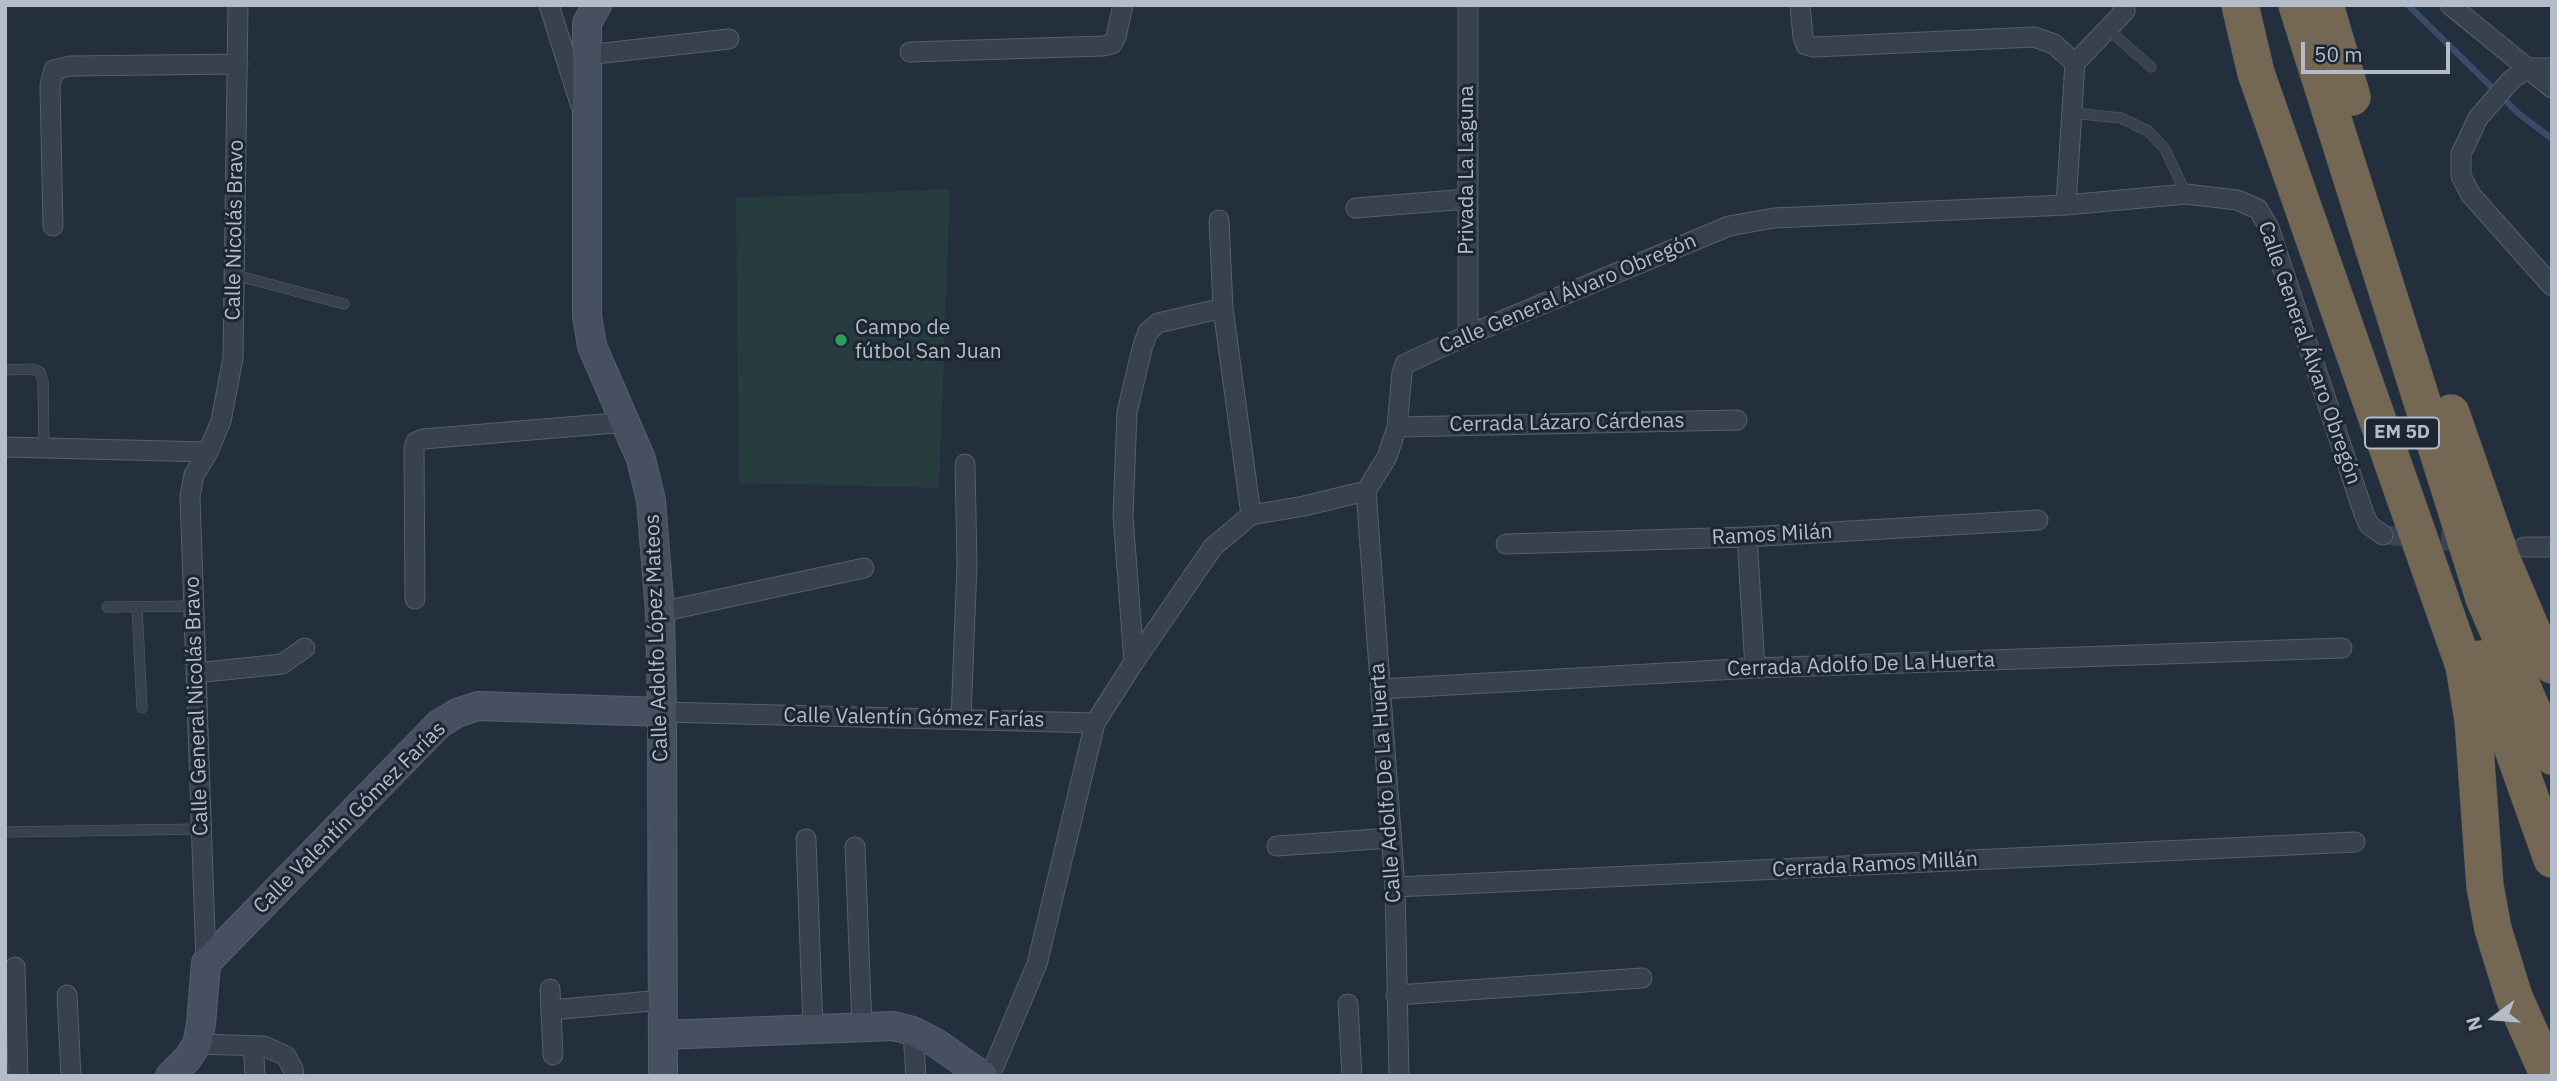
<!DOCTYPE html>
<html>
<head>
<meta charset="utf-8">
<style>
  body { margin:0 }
  #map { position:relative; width:2557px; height:1081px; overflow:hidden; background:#242f3e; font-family:"IBM Plex Sans",sans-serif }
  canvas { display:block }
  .frame { position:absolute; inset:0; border:7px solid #b4bcc9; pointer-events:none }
  .north { position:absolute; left:2459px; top:983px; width:70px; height:70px; -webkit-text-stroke:5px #1d2633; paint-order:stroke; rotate:254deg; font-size:19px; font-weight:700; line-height:28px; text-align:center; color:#b4bcc9 }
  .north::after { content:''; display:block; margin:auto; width:24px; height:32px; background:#b4bcc9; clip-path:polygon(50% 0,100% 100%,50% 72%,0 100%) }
  .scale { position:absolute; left:2301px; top:42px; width:149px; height:32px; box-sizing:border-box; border:4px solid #b4bcc9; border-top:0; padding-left:9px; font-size:21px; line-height:24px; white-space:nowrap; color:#b4bcc9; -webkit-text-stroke:5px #1d2633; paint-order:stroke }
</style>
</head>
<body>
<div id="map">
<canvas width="2557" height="1081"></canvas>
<div class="frame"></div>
<div class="north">N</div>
<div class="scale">50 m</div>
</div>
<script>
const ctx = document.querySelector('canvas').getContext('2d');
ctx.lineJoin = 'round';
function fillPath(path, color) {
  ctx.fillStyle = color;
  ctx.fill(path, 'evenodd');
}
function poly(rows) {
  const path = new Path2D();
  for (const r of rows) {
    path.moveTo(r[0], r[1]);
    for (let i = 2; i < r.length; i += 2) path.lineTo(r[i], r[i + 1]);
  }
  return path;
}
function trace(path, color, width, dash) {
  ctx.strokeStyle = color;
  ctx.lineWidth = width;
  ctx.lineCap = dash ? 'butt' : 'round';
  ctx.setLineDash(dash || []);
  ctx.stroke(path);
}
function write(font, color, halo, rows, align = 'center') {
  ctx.font = font + ' "IBM Plex Sans",sans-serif';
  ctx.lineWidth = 6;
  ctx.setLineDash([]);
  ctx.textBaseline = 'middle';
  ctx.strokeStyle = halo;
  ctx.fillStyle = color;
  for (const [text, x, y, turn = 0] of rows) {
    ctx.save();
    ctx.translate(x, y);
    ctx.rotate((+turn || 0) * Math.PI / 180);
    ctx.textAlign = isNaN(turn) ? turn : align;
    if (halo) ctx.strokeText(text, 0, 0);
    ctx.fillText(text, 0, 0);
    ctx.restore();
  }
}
const green = poly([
  [950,189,939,488,739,483,736,198]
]);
const stream = poly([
  [2408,5,2518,113,2552,139]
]);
const streetTunnel = poly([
  [2383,535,2471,543]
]);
const lane = poly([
  [2108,29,2151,67],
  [2072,113,2121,118,2148,131,2165,149,2186,194],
  [235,275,344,304],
  [5,370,33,369,40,372,43,381,44,448],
  [107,607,194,606],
  [137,607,142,708],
  [5,832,201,829]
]);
const street = poly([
  [549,5,581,106],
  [1800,5,1803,37,1806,45,1814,47,2034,37,2054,44,2075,63],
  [2450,5,2552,88],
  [910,52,1103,46,1112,44,1116,37,1123,5],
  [586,55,729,39],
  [2552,68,2528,68,2511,80,2478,118,2461,154,2461,176,2471,195,2552,286],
  [2066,205,2075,63,2125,11,2122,5],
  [1356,208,1468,199],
  [1219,220,1223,308,1251,515],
  [53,226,50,85,54,70,70,66,238,64],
  [1468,335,1468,5],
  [1397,427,1737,420],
  [5,447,208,452],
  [1366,491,1395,887,1399,1076],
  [1747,537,1755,668],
  [1506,544,1747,537,2038,520],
  [2524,547,2552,547],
  [415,599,414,449,416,442,423,439,627,422],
  [660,612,864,568],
  [1134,662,1123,516,1127,412,1143,345,1148,332,1158,323,1223,308],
  [196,673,282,664,305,648],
  [1380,689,1755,668,2342,648],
  [662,712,1095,723],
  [961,719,967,564,965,464],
  [806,839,813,1028],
  [1277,846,1391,838],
  [855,847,862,1026],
  [1395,887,2355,842],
  [206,963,190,496,194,475,208,452,221,421,233,358,238,5],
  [15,967,18,1076],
  [550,989,553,1055],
  [67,995,71,1076],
  [1396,995,1642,978],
  [1348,1004,1352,1076],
  [551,1010,663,1000],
  [913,1031,916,1076],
  [197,1044,264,1046,286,1056,293,1069,294,1076],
  [250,1046,254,1056,255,1076],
  [990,1076,1037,964,1095,723,1134,662,1213,547,1251,515,1304,506,1366,491,1387,457,1397,427,1402,373,1405,364,1468,335,1729,226,1774,218,2066,205,2186,194,2237,200,2258,209,2269,228,2364,514,2369,525,2383,535]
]);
const secondary = poly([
  [597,5,587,23,587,316,592,346,641,459,651,500,660,612,662,712,663,1076],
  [663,1035,893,1026,913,1031,936,1043,983,1076],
  [170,1076,188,1058,197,1044,201,1024,206,963,439,724,457,713,478,706,662,712]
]);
const highway = poly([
  [2240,5,2256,73,2464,666,2473,720,2485,886,2493,929,2514,997,2549,1076],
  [2297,5,2484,598,2552,756],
  [2325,5,2352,97],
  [2451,413,2502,560,2535,638,2552,665],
  [2481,659,2552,859]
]);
const markers = [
  [841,340,7,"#2e9e5b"]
];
const shields = [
  [2402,433,74]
];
const shieldNames = [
  ["EM 5D",2402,433]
];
const streetNames = [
  ["Privada La Laguna",1467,170,-90],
  ["Calle Nicolás Bravo",235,230,-89],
  ["Calle General Álvaro Obregón",1568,294,-23],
  ["Calle General Álvaro Obregón",2309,353,71],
  ["Cerrada Lázaro Cárdenas",1567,423,-1],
  ["Ramos Milán",1772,535,-3],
  ["Calle Adolfo López Mateos",657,638,-92],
  ["Cerrada Adolfo De La Huerta",1861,665,-2],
  ["Calle General Nicolás Bravo",197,706,-92],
  ["Calle Valentín Gómez Farías",914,718,1],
  ["Calle Adolfo De La Huerta",1386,783,-94],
  ["Calle Valentín Gómez Farías",350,818,-45],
  ["Cerrada Ramos Millán",1875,865,-3]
];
const poiNames = [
  ["Campo de",855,328],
  ["fútbol San Juan",855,352]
];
fillPath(green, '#263c3f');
trace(stream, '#394c67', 6);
trace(streetTunnel, '#3a4453', 19, [19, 10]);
trace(lane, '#565f6c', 11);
trace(street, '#565f6c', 21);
trace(secondary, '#565f6c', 30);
trace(highway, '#434c59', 38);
trace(lane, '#38414e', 10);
trace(street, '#38414e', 19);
trace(secondary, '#465061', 28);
trace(highway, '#746855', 37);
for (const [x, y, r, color] of markers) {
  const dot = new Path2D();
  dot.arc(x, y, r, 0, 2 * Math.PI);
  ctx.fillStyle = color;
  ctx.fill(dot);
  trace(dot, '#1d2633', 2.5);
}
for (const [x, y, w] of shields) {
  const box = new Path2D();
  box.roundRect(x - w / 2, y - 15.5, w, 31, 5);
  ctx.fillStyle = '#1d2633';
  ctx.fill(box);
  trace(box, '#b4bcc9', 2);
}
write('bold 19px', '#b4bcc9', null, shieldNames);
write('21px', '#b4bcc9', '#1d2633', streetNames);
write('21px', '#b4bcc9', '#1d2633', poiNames, 'left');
</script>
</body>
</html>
